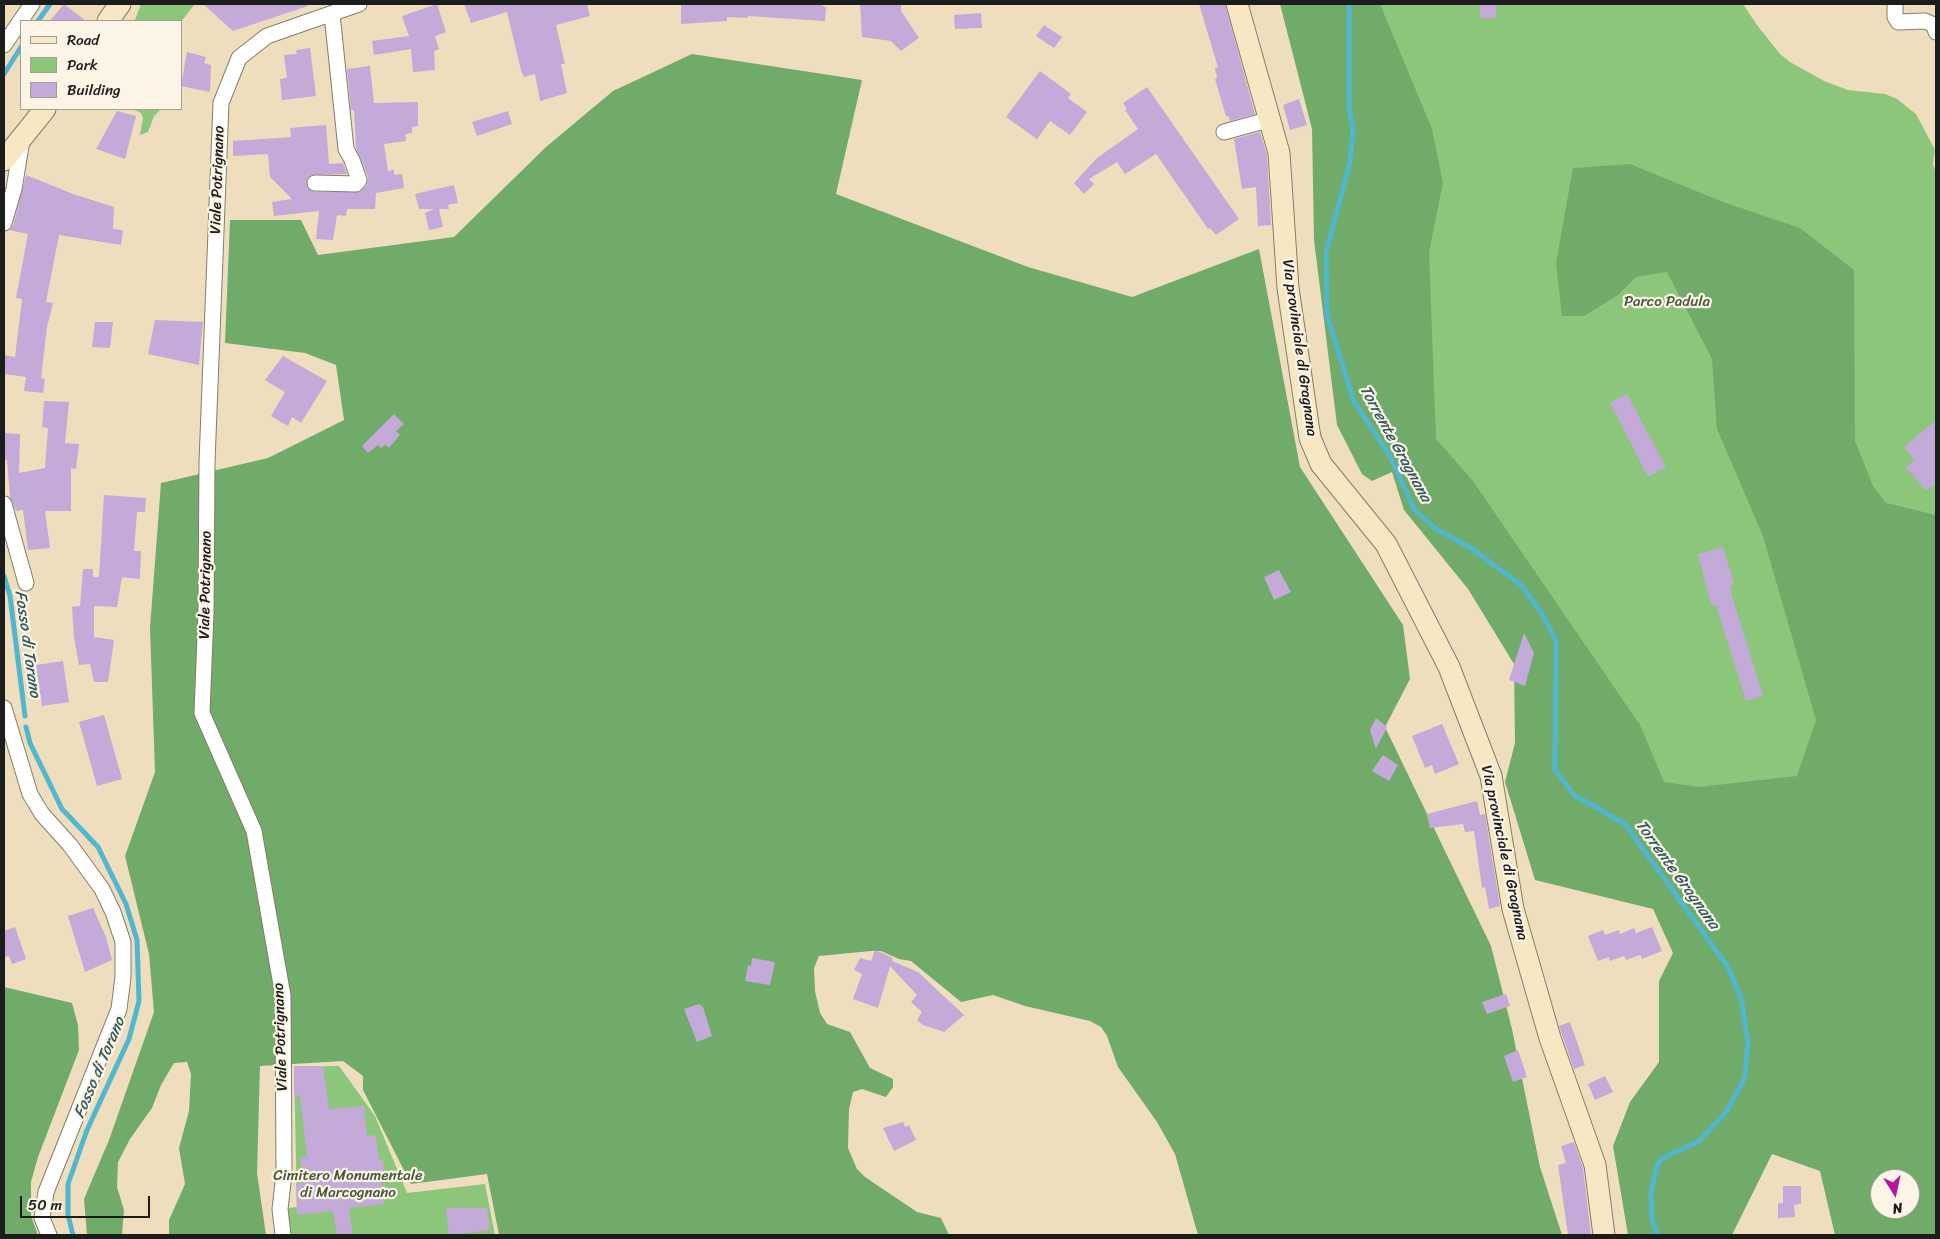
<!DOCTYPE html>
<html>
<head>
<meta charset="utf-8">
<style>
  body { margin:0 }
  #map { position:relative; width:1940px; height:1239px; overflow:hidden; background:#eedebd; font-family:Sriracha,sans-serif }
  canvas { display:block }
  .frame { position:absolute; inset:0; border:5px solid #1c1c1c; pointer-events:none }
  .legend { position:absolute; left:20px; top:20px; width:162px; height:90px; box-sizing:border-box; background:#fcf5e5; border:1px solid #a29e95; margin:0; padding:6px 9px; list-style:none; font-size:15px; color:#1c1c1c }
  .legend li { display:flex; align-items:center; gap:10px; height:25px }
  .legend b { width:25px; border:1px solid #a29e95 }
  .north { position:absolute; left:1870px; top:1169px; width:50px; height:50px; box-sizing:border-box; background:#fcf5e5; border:1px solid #a29e95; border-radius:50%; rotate:170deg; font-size:14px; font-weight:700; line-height:20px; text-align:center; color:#1c1c1c }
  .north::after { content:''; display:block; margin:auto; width:18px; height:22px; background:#b5179e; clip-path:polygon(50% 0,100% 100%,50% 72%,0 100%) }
  .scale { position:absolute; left:20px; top:1196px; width:130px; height:22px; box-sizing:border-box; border:2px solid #1c1c1c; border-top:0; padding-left:6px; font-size:15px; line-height:18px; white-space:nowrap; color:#1c1c1c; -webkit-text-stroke:4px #fcf5e5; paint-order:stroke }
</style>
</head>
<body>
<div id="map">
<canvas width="1940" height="1239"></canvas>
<div class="frame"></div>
<ul class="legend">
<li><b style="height:6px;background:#f7e8c3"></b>Road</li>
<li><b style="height:14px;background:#8cc67a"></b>Park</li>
<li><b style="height:14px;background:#c3aad9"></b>Building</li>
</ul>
<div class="north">N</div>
<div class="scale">50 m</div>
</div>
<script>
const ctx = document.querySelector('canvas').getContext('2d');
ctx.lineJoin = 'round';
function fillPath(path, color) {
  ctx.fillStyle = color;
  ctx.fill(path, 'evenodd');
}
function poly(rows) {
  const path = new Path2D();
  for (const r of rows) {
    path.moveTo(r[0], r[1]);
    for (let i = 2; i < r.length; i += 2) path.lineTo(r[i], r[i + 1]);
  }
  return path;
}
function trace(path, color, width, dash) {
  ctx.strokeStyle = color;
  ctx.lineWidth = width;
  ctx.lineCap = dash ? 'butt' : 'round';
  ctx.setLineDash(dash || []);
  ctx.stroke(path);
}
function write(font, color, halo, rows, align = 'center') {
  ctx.font = font + ' Sriracha,sans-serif';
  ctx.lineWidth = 4.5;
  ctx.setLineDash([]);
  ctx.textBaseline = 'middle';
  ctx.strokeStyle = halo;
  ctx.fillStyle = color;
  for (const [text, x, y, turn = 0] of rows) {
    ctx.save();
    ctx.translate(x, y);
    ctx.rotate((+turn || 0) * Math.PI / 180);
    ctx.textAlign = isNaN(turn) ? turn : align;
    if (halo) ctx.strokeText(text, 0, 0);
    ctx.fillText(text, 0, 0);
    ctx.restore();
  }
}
const green = poly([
  [141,4,194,4,194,5,181,22,128,21,135,20],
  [1364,4,1743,4,1757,25,1780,54,1790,62,1824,81,1848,90,1885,94,1897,99,1916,114,1935,150,1933,163,1936,174,1936,935,1753,963,1486,519,1411,402],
  [132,109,161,109,154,116,148,132,140,135,143,118,141,113],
  [339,1066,375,1116,407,1193,485,1184,495,1235,291,1235,288,1208,297,1207,294,1067]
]);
const forest = poly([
  [1280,4,1380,4,1432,129,1443,183,1429,252,1436,439,1473,481,1640,725,1664,782,1699,787,1797,776,1816,720,1763,536,1717,429,1712,359,1667,272,1636,277,1618,295,1584,316,1562,316,1556,263,1573,168,1630,164,1723,202,1800,228,1854,270,1855,441,1873,486,1886,503,1936,515,1936,1235,1835,1235,1820,1171,1772,1154,1732,1235,1628,1235,1613,1146,1630,1102,1659,1062,1659,981,1673,953,1653,909,1535,880,1505,782,1515,743,1514,664,1468,589,1404,510,1392,472,1372,481,1362,474,1337,425,1314,240,1312,129],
  [1880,1179,1910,1179,1910,1209,1880,1209],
  [692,54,862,80,836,194,1028,267,1132,297,1259,249,1300,467,1403,625,1410,679,1385,727,1491,946,1512,1029,1540,1167,1562,1235,1198,1235,1175,1154,1157,1122,1118,1067,1107,1036,1101,1027,1090,1021,1025,1006,993,995,961,1002,911,961,899,959,881,951,871,951,819,956,814,968,815,991,820,1013,827,1024,850,1032,870,1068,893,1079,893,1087,886,1097,862,1089,853,1092,849,1109,848,1148,857,1169,865,1177,917,1212,941,1218,949,1235,499,1235,487,1174,411,1184,363,1090,363,1076,343,1061,260,1066,257,1173,266,1235,169,1235,169,1220,185,1184,179,1148,189,1111,191,1074,187,1062,174,1063,161,1085,152,1108,130,1139,118,1162,117,1187,124,1210,122,1235,87,1235,84,1199,109,1140,154,1012,149,954,125,856,155,772,150,628,161,483,268,458,344,420,336,365,305,353,225,343,230,220,301,220,318,255,454,237,546,147,613,91],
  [4,987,72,1003,78,1025,79,1050,38,1157,31,1182,31,1216,38,1235,4,1235]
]);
const stream = poly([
  [1349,4,1349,108,1353,129,1350,162,1326,252,1327,315,1354,402,1390,456,1414,509,1436,529,1471,548,1522,586,1541,612,1556,641,1555,770,1574,795,1625,824,1728,967,1741,998,1748,1041,1745,1077,1726,1112,1699,1141,1661,1159,1657,1166,1651,1192,1652,1220,1658,1235],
  [38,21,50,4],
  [4,74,21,47],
  [4,576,10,596,25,716],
  [26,727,30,743,62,809,98,847,126,904,137,940,139,1001,129,1039,87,1130,68,1184,68,1215,73,1235]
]);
const building = poly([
  [64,4,86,21,50,21],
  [203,4,307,4,308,6,233,31],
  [437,4,446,32,435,36,439,49,434,51,435,70,413,72,411,49,374,55,372,41,409,36,402,16],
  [464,4,587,4,590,16,556,25,565,64,561,64,567,93,540,101,535,74,524,77,521,70,507,12,471,23],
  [681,4,822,4,822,6,826,7,825,21,748,16,747,18,727,17,727,21,681,24],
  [860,4,901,4,901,11,919,38,901,51,891,41,862,37],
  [1199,4,1225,4,1255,114,1230,121,1228,116,1226,116,1215,79,1217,78,1215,68,1218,67],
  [1480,4,1496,4,1496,18,1480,18],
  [981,13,982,28,955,29,954,15],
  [1044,25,1062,37,1054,48,1036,36],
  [310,48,316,96,282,100,280,79,287,78,284,55,297,54,296,50],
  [187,52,206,57,204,63,211,65,210,92,181,86],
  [370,66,374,103,418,102,418,126,412,127,412,133,405,134,406,141,384,144,388,171,394,170,394,175,402,174,404,188,376,193,375,209,347,209,346,216,337,215,333,240,316,239,319,211,274,216,272,202,292,199,270,177,268,154,233,156,233,141,291,137,290,128,326,125,329,164,343,163,347,174,311,175,307,179,307,187,315,192,360,192,367,185,368,177,356,148,354,110,351,110,347,69],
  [1040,71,1071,94,1068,98,1087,112,1070,135,1050,121,1037,139,1006,117],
  [1147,87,1239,219,1216,235,1210,228,1208,229,1156,154,1125,174,1117,162,1089,179,1094,184,1084,194,1074,183,1097,158,1138,129,1125,110,1127,109,1123,103],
  [1299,99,1307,125,1290,130,1283,105],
  [117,111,136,116,125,159,96,149],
  [508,111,512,124,477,136,472,122],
  [1260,132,1267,155,1271,225,1258,226,1256,187,1242,189,1234,139],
  [26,175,73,194,114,207,113,229,123,230,121,245,59,235,46,302,53,303,47,327,41,378,45,379,43,393,24,391,26,377,4,374,4,355,15,357,22,299,16,298,28,234,9,230,13,226],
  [454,185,458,203,448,205,449,209,439,209,443,227,429,230,425,213,434,209,419,209,415,194],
  [155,320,203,322,199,365,148,354],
  [95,322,113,322,110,348,92,347],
  [283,356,327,381,301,423,292,417,288,426,271,416,285,392,265,380],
  [1627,394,1666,467,1648,477,1610,403],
  [44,401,69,402,65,443,79,444,76,469,71,468,71,511,45,511,50,548,28,550,23,510,16,511,10,497,7,460,4,460,4,433,20,434,19,473,45,468,48,428,42,427],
  [394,414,404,424,396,431,400,435,389,448,385,445,381,448,378,445,368,453,362,446],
  [1936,420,1936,483,1926,491,1906,467,1915,460,1904,447],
  [104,495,146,498,145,512,137,512,134,551,141,551,140,579,122,577,117,607,94,606,94,637,114,640,108,682,94,682,90,664,79,665,74,637,72,607,80,606,83,569,93,569,93,577,99,577],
  [1723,547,1734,584,1729,586,1763,696,1746,701,1716,605,1711,605,1698,554],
  [1279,570,1291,592,1274,600,1264,577],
  [1524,633,1534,653,1525,686,1509,680],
  [63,661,69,702,42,706,36,665],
  [104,715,122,779,97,786,79,722],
  [1376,718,1387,727,1376,749,1370,730],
  [1442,724,1459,764,1435,774,1432,765,1425,768,1412,736],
  [1383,755,1398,765,1389,781,1372,771],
  [1477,801,1480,815,1485,814,1500,906,1489,909,1485,887,1482,888,1474,831,1465,832,1463,824,1430,828,1427,814],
  [93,908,106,937,112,960,85,972,68,916],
  [15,927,26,959,12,964,9,956,4,957,4,931],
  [1652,927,1662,951,1642,959,1640,955,1626,960,1624,956,1610,961,1609,957,1598,961,1588,936,1603,930,1605,935,1619,930,1620,934,1634,928,1636,933],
  [875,950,893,958,892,961,918,972,964,1015,944,1032,923,1025,917,1020,922,1012,911,1002,917,995,890,966,878,1008,853,999,862,974,854,970,860,958,871,961],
  [752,958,775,962,770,985,745,981,748,965,751,966],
  [1506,994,1510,1006,1487,1014,1482,1002],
  [699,1004,703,1007,712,1036,697,1042,684,1009],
  [1570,1022,1585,1065,1574,1069,1559,1026],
  [1518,1050,1527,1077,1513,1082,1504,1056],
  [294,1066,323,1066,329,1109,364,1106,367,1136,376,1135,379,1160,383,1160,385,1175,381,1176,384,1204,349,1208,353,1235,337,1235,333,1211,297,1215,296,1184,304,1183,300,1157,307,1156,300,1096,294,1095],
  [1605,1076,1613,1092,1595,1100,1588,1084],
  [903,1122,905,1127,909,1125,916,1140,894,1151,883,1128],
  [1574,1142,1583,1168,1591,1235,1568,1235,1558,1165,1566,1163,1561,1146],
  [1783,1186,1801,1186,1801,1204,1794,1205,1795,1217,1778,1218,1778,1203,1783,1203],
  [446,1208,487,1208,490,1230,449,1235]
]);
const street = poly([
  [1895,4,1895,17,1898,22,1925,21,1934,25,1936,32],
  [4,45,32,4],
  [1224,132,1271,119],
  [315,183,356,184,359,180,352,160,346,149,332,14],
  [4,223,14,189,22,140],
  [4,504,26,583],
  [4,708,30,794,42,814,70,845,102,889,113,912,123,942,123,977,119,1009,46,1192,42,1218,49,1235],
  [283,1235,280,1209,284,1174,283,996,254,831,202,713,206,612,207,462,221,103,239,58,267,36,359,4]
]);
const secondary = poly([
  [1237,4,1279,153,1288,288,1310,438,1321,464,1386,544,1449,667,1491,776,1513,909,1550,1038,1595,1165,1604,1235],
  [108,21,120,4],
  [4,160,45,109]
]);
const streetNames = [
  ["Viale Potrignano",218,180,-88],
  ["Via provinciale di Gragnana",1299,348,82],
  ["Viale Potrignano",206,585,-89],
  ["Via provinciale di Gragnana",1504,853,78],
  ["Viale Potrignano",281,1037,-92]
];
const parkNames = [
  ["Parco Padula",1667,302],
  ["Cimitero Monumentale",348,1176],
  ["di Marcognano",348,1193]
];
const waterNames = [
  ["Torrente Gragnana",1395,444,61],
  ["Fosso di Torano",27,644,82],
  ["Torrente Gragnana",1677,875,54],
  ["Fosso di Torano",100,1068,-67]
];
fillPath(green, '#8cc67a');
fillPath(forest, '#71ab6a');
trace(stream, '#50b7ce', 5);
fillPath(building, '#c3aad9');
trace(street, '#857d6c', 17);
trace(secondary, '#857d6c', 23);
trace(street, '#fff', 15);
trace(secondary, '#f7e8c3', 21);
write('15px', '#1c1c1c', '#fcf5e5', streetNames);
write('15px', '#43583d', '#fcf5e5', parkNames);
write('italic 16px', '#315a63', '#fcf5e5', waterNames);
</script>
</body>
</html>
